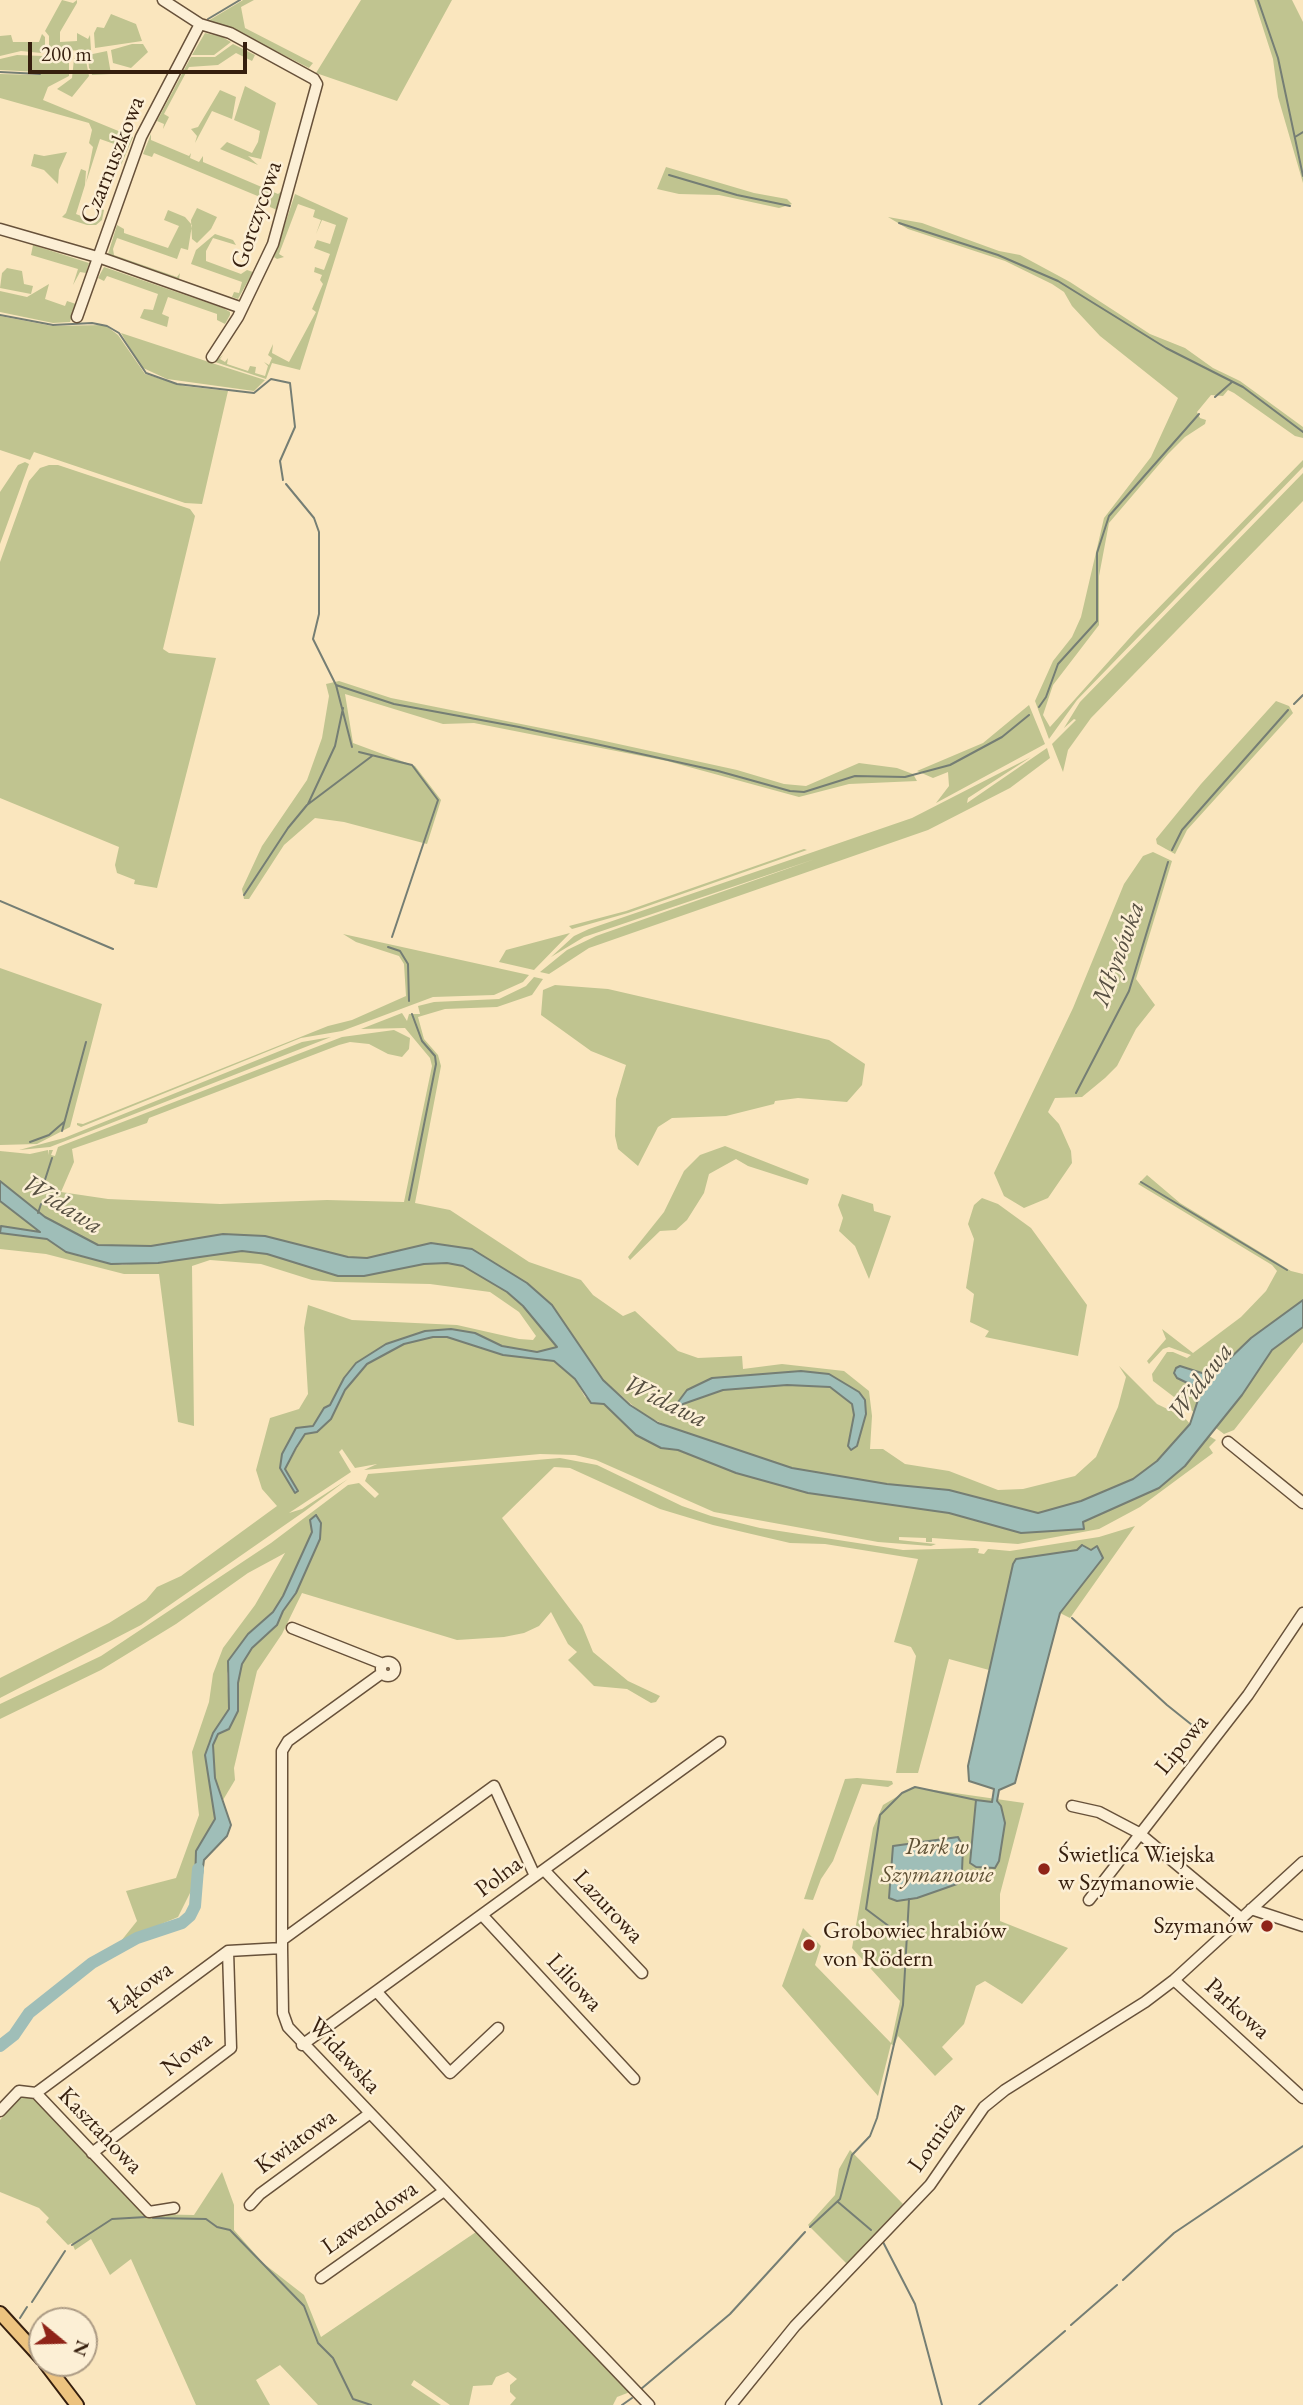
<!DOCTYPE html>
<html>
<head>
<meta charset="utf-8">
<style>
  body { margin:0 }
  #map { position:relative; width:1303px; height:2405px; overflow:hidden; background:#fae6be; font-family:"EB Garamond",serif }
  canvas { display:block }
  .north { position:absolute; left:28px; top:2307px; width:70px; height:70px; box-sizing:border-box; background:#fcefd5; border:2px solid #ad9c85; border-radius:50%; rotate:109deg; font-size:19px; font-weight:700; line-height:28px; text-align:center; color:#361f0e }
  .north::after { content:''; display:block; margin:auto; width:24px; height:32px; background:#8f2418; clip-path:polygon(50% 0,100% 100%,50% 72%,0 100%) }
  .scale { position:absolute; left:28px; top:42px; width:219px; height:32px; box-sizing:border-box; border:4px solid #361f0e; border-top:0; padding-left:9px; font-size:21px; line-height:24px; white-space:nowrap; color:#361f0e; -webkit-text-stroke:5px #fcefd5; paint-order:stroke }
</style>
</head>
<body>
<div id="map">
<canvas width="1303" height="2405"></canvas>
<div class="north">N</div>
<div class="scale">200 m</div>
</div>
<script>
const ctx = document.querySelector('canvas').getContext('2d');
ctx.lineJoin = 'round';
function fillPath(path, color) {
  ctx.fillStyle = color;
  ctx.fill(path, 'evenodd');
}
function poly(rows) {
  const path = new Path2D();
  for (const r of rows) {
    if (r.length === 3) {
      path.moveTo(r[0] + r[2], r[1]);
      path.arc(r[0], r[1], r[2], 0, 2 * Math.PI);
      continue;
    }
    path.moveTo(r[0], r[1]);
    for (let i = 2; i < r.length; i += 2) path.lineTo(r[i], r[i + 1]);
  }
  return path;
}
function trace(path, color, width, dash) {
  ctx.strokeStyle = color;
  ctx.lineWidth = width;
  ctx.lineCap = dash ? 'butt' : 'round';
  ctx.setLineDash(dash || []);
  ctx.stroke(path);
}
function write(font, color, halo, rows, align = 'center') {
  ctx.font = font + ' "EB Garamond",serif';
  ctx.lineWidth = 5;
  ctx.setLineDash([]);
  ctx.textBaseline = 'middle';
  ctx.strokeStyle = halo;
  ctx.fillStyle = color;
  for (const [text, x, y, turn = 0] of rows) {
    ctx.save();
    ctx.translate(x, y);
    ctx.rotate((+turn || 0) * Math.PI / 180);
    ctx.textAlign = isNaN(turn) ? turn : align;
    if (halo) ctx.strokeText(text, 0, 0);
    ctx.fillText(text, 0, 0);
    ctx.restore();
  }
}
const green = poly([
  [62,0,73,3,77,0,77,3,60,32,60,42,77,41,77,33,88,39,90,35,91,50,49,51,49,36,45,31],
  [243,0,254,0,241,7,245,28,313,63,309,68,233,29,208,21],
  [361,0,452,0,397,101,316,73],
  [1254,0,1292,0,1303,22,1303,183,1278,97,1273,59],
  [111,14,136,24,142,41,95,48,94,33,97,27,104,28],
  [205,33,222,37,231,42,214,55,192,55],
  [42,34,45,37,45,45,41,53,21,51,0,56,0,36,11,35,13,42,39,42],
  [132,44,143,44,148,52,131,68,113,63,111,50],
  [233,44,255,55,252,61,236,53,218,65,189,67,164,114,169,117,163,129,164,124,157,121,191,57,215,57],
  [107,51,111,74,92,75,91,70,94,74,89,68,88,55],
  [17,55,69,57,69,76,48,87,43,100,133,137,121,165,114,164,123,137,120,146,100,139,86,183,93,147,89,143,92,130,89,123,0,98,0,74,40,75,40,72,0,70,0,59],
  [78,55,85,55,89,76,72,97,57,89,72,78,74,59],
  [245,86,276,103,261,159,248,156,258,165,220,149,227,142,252,153,258,142,260,131,234,120],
  [220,90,236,97,232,119,212,111,195,143,197,136,191,129,198,127],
  [151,134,151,140,189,156,191,153,190,158,199,162,203,156,203,162,278,194,283,190,277,210,270,207,269,201,260,197,154,153,152,157,143,154],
  [67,152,59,170,58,184,44,170,31,166,34,154,44,156],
  [666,167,754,193,787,199,792,204,779,208,719,195,679,194,657,189],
  [81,169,86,171,85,185,76,214,86,218,85,223,87,217,95,219,99,208,104,210,102,220,96,225,87,225,62,217,66,213],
  [295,194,348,218,300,370,272,363,266,379,215,362,223,355,220,359,225,362,228,358,227,364,248,371,250,366,256,367,255,373,265,376,268,366,264,362,269,365,272,358,268,355,273,344,272,353,289,362,316,312,312,309,323,284,320,280,322,275,314,272,315,267,324,270,330,254,314,248,317,240,330,244,336,225,322,220,316,234,321,220,313,217,315,210,298,204,279,254,284,257,277,259,274,257],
  [197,208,217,217,211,229,197,243,192,239,191,220],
  [168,210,185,217,192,225,188,250,181,248,177,259,117,238,113,249,114,255,177,277,180,273,179,279,108,254,117,225,124,229,124,233,168,248,179,226,164,220],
  [888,217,922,223,999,251,1020,255,1070,282,1150,334,1185,348,1213,368,1240,381,1303,427,1303,438,1295,436,1234,393,1228,390,1223,396,1211,395,1197,412,1200,418,1206,420,1205,424,1185,437,1168,454,1109,523,1099,576,1099,625,1053,685,1043,715,1050,727,1135,632,1303,460,1303,467,1077,700,1049,739,1035,701,1053,661,1072,637,1081,617,1104,518,1151,457,1178,398,1100,336,1072,306,1064,292,1052,284,1005,261,908,229],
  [215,234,233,240,236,245,213,238,206,251,206,261,241,274,247,270,253,272,238,299,232,297,234,292,239,293,242,282,191,264,196,250],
  [33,245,89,263,86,273,80,272,73,285,78,269,31,255],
  [104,267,223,308,230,312,230,315,225,324,217,320,217,314,168,297,162,314,169,317,167,327,140,318,144,309,153,310,158,294,107,276,104,281,98,278],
  [7,268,22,271,24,284,33,286,31,294,0,288,2,273],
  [49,284,45,299,65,306,67,301,76,304,70,322,53,323,0,312,0,291,27,297],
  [0,316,52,326,105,325,118,335,145,374,184,386,228,391,202,504,185,503,34,452,30,460,0,450],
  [121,333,215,364,265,380,254,391,167,379,141,367],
  [25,462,29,464,0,544,0,492,18,465],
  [49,465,58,465,190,509,195,516,163,649,169,653,216,658,157,888,134,884,135,880,117,873,115,865,119,847,0,798,0,562,29,481,40,468],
  [1303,473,1303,501,1091,718,1068,750,1063,772,1052,744,1076,720,1074,719,1064,728,1080,702],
  [339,681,391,698,591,738,737,770,784,784,806,786,859,763,897,768,913,774,917,781,849,784,799,797,667,761,474,723,443,724,345,694,353,743,415,766,441,800,427,844,344,822,315,818,284,845,249,899,244,899,242,889,262,846,307,780,322,738,329,696,326,684],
  [1276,701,1289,706,1293,713,1187,830,1175,854,1157,844,1156,839,1201,784],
  [1029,705,1045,744,936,803,949,786,948,772,933,778,917,771,983,743],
  [1047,748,1050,758,1010,788,928,830,589,948,549,974,540,972,567,950,596,936,815,859,584,937,551,957,574,936,589,929,912,818,1031,757,968,798,967,803],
  [804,849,807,850,628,913,572,929,569,926,626,911],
  [1153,852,1172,861,1136,979,1155,1005,1136,1029,1117,1066,1105,1078,1082,1097,1055,1098,1048,1112,1059,1124,1071,1151,1072,1163,1048,1198,1024,1208,1004,1196,994,1173,1073,1008,1124,884,1143,856],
  [570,933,534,970,499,962,506,950],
  [343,934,529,975,523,982,494,995,433,997,342,1031,301,1038,81,1127,77,1125,77,1113,77,1123,83,1124,328,1026,352,1020,406,996,404,964,399,956,356,942],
  [0,968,102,1004,70,1127,37,1144,0,1145],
  [534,977,543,979,532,995,497,1007,445,1009,418,1017,424,1039,438,1055,441,1066,415,1203,450,1210,529,1262,581,1280,593,1295,623,1316,635,1311,678,1351,698,1358,742,1356,743,1369,782,1364,844,1371,869,1391,872,1416,870,1449,883,1449,905,1464,949,1471,998,1490,1023,1489,1075,1476,1096,1457,1118,1407,1126,1377,1119,1366,1157,1404,1184,1417,1190,1424,1157,1461,1133,1479,1081,1501,1038,1513,949,1490,887,1484,792,1468,672,1428,644,1415,603,1380,552,1305,527,1283,472,1249,431,1243,367,1258,348,1257,246,1235,223,1234,151,1246,98,1245,45,1217,0,1181,0,1151,30,1154,48,1150,49,1155,49,1150,53,1150,51,1155,55,1156,58,1147,342,1037,394,1030,410,1038,409,1049,402,1057,388,1054,369,1044,350,1042,339,1045,149,1118,147,1123,72,1149,74,1162,61,1192,108,1199,220,1204,327,1200,404,1202,432,1066,430,1058,405,1028,361,1029,402,1013,407,1021,409,1014,420,1014,418,1006,434,1002,499,999,526,986],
  [555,985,608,989,829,1040,865,1064,862,1085,847,1102,798,1098,775,1101,774,1104,726,1116,672,1118,658,1127,638,1166,618,1149,615,1136,616,1099,626,1065,591,1051,541,1015,543,990],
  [331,1037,50,1147,19,1150,64,1138,302,1042],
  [725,1146,809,1179,807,1185,748,1166,736,1159,709,1174,704,1193,687,1220,676,1230,660,1231,630,1260,628,1257,664,1212,684,1171,700,1155],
  [1147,1175,1180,1203,1291,1271,1303,1274,1303,1300,1251,1338,1221,1367,1205,1374,1180,1366,1177,1377,1200,1389,1195,1413,1153,1381,1152,1374,1167,1352,1173,1352,1187,1358,1191,1355,1169,1347,1163,1349,1149,1364,1147,1361,1166,1339,1162,1329,1193,1353,1241,1317,1266,1291,1277,1271,1272,1265,1138,1184],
  [842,1194,873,1204,874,1211,891,1216,869,1279,855,1246,839,1231,843,1218,838,1205],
  [982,1198,998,1204,1031,1228,1087,1305,1078,1356,985,1337,989,1331,970,1322,974,1294,966,1288,974,1239,968,1224,974,1205],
  [0,1201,39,1231,41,1233,0,1226],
  [0,1233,47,1239,78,1256,122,1265,242,1251,267,1254,337,1275,364,1276,424,1264,447,1263,463,1266,507,1292,539,1322,558,1347,537,1352,502,1346,475,1333,451,1329,423,1332,386,1344,356,1363,344,1378,330,1406,324,1408,313,1426,296,1428,282,1454,280,1468,298,1490,285,1469,305,1434,317,1432,331,1419,341,1397,357,1375,367,1364,404,1344,433,1337,447,1337,554,1361,575,1379,585,1397,604,1404,627,1427,660,1448,678,1450,736,1473,808,1493,949,1513,1021,1533,1084,1529,1083,1522,1159,1488,1185,1466,1209,1436,1216,1440,1209,1447,1213,1453,1140,1507,1099,1529,1018,1544,932,1538,932,1542,926,1542,926,1538,899,1537,899,1540,936,1544,931,1546,878,1542,714,1512,596,1460,575,1455,540,1454,364,1470,377,1464,355,1468,342,1449,339,1452,351,1472,289,1513,302,1509,348,1479,305,1511,141,1625,0,1698,0,1678,109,1623,146,1600,157,1587,181,1576,277,1506,262,1489,256,1470,270,1418,299,1409,308,1394,304,1328,308,1305,352,1320,457,1325,519,1339,533,1340,536,1336,519,1312,490,1292,430,1284,335,1282,312,1280,261,1264,210,1260,192,1266,194,1426,178,1422,159,1274,124,1274,46,1254,0,1249],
  [1303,1327,1303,1342,1234,1430,1224,1434,1216,1428,1272,1350],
  [560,1458,597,1465,682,1506,711,1516,760,1528,903,1550,975,1548,979,1549,978,1553,984,1554,988,1549,1010,1551,1099,1537,1135,1526,1070,1618,1060,1613,1103,1558,1096,1546,1091,1550,1082,1545,1077,1550,1016,1559,989,1670,949,1659,918,1773,896,1773,916,1656,911,1647,894,1642,918,1559,825,1544,790,1543,713,1525,660,1509,570,1468,554,1467,502,1518,582,1625,593,1652,628,1681,660,1696,656,1702,651,1703,627,1689,594,1686,568,1660,577,1652,568,1644,551,1612,539,1626,524,1633,504,1637,457,1640,302,1593,282,1634,257,1671,234,1768,235,1780,223,1800,215,1778,213,1745,218,1734,229,1729,238,1711,238,1683,242,1664,252,1648,277,1625,283,1611,296,1593,316,1548,310,1520,312,1531,283,1596,273,1612,242,1642,227,1673,229,1709,208,1744,215,1819,194,1867,195,1883,178,1917,121,1941,137,1921,126,1891,176,1878,199,1815,192,1752,209,1702,213,1674,223,1648,255,1605,285,1553,248,1573,176,1624,101,1670,0,1719,0,1704,101,1656,271,1543,348,1485,359,1483,375,1498,379,1494,365,1481,368,1474],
  [857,1778,892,1781,893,1784,888,1787,862,1784,833,1861,821,1879,813,1900,804,1899,845,1779],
  [913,1787,1024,1803,1000,1894,1000,1921,1068,1948,1022,2004,985,1981,976,1986,964,2024,942,2047,953,2059,935,2076,898,2036,894,2046,891,2044,878,2096,782,1986,803,1928,821,1946,815,1965,891,2043,900,2001,852,1948,873,1828,883,1805],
  [22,2095,38,2101,145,2214,194,2215,222,2172,234,2205,234,2230,263,2263,304,2295,321,2337,476,2232,630,2392,617,2397,613,2405,510,2405,516,2398,510,2392,510,2385,517,2379,508,2372,496,2377,492,2385,473,2386,469,2405,450,2405,414,2380,411,2385,441,2405,318,2405,280,2365,256,2380,270,2405,196,2405,131,2259,110,2275,91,2239,75,2250,72,2243,68,2245,46,2222,49,2218,39,2208,0,2192,0,2120],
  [850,2150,903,2204,847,2264,808,2225,835,2195,839,2169]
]);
const water = poly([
  [0,1181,45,1217,98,1245,151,1246,223,1234,265,1236,348,1257,367,1258,431,1243,472,1249,527,1283,552,1305,603,1380,630,1405,658,1423,792,1468,887,1484,949,1490,1038,1513,1081,1501,1133,1479,1157,1461,1190,1424,1199,1397,1200,1389,1177,1378,1174,1373,1176,1368,1180,1366,1205,1374,1221,1367,1251,1338,1303,1300,1303,1327,1272,1350,1242,1395,1185,1466,1159,1488,1083,1522,1084,1529,1021,1533,949,1513,808,1493,736,1473,678,1450,661,1448,636,1435,604,1404,591,1403,575,1379,554,1361,503,1355,447,1337,433,1337,404,1344,367,1364,345,1390,331,1419,317,1432,305,1434,296,1448,285,1469,298,1491,295,1493,280,1468,282,1454,296,1428,313,1426,324,1408,330,1405,344,1378,356,1363,386,1344,425,1331,451,1329,475,1333,502,1346,537,1352,557,1347,523,1306,507,1292,463,1266,447,1263,424,1264,364,1276,338,1276,267,1254,242,1251,158,1263,111,1264,66,1252,47,1239,0,1233,1,1226,40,1232,0,1201,0,1181],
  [801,1371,829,1374,859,1392,865,1400,866,1414,857,1446,851,1450,848,1446,854,1415,852,1404,830,1387,787,1385,723,1390,683,1404,679,1413,672,1410,687,1390,712,1378,801,1371],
  [316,1515,321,1523,320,1539,296,1593,283,1611,277,1625,252,1648,242,1664,238,1683,238,1711,229,1729,218,1734,213,1745,215,1778,231,1825,227,1836,204,1860,201,1882,195,1883,196,1851,215,1819,205,1755,213,1733,229,1709,228,1661,248,1634,273,1612,283,1596,312,1532,310,1520,316,1515],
  [1082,1545,1091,1550,1097,1546,1103,1558,1060,1613,1015,1783,999,1790,997,1801,1001,1806,1005,1823,999,1861,995,1868,976,1867,970,1863,976,1800,992,1802,994,1789,969,1781,968,1766,1013,1564,1016,1559,1077,1550,1082,1545],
  [958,1837,963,1847,962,1871,957,1884,917,1898,897,1901,889,1898,893,1846,958,1837]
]);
const stream = poly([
  [1258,0,1278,58,1303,176],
  [208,19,240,0],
  [0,72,40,74],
  [1295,137,1303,132],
  [669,175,737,195,790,206],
  [899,223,998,255,1058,281,1166,348,1243,387,1303,432],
  [0,315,53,325,92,323,107,326,119,333,146,373,177,384,254,393,271,379,290,383,295,427,280,461,283,480],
  [1215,397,1232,382],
  [286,484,314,518,319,532,319,614,313,639,336,685,352,747],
  [336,685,394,704,519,727,718,771,790,791,804,792,855,776,905,777,950,765,1002,737,1029,715],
  [1294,704,1303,695],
  [1039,707,1046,697,1058,664,1097,621,1097,553,1109,516,1199,414],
  [359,752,412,765,438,800,392,937],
  [308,804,335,746,343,708],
  [1172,850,1182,830,1288,710],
  [244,895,288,828,307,805,372,756],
  [0,901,113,949],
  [388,947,400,951,408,964,409,1001],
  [1076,1093,1129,991,1168,862],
  [62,1131,86,1042],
  [30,1142,49,1135,64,1122],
  [1141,1182,1287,1270],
  [43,1186,52,1158],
  [409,1200,436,1064,435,1056,422,1041,412,1014],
  [38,1213,41,1204],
  [1072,1618,1167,1705,1202,1733],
  [906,1939,866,1909,880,1815,902,1793,915,1787,976,1800],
  [838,2202,871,2230],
  [153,2218,206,2219,217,2227,230,2230,304,2306,318,2343,333,2358,353,2399,371,2405],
  [810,2227,840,2199,852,2155,870,2136,877,2118,903,2005,909,1899],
  [883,2242,915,2304,942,2405],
  [72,2245,112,2219,146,2217],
  [1123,2280,1174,2233,1303,2146],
  [32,2302,65,2251],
  [20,2318,27,2307],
  [1071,2325,1117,2285],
  [641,2389,730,2314,805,2232],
  [622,2405,632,2398],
  [979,2405,1065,2331]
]);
const river = poly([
  [0,2046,14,2035,29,2013,92,1963,137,1938,182,1923,190,1916,195,1906,198,1869]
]);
const minor = poly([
  [163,0,200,24,230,33,314,79,317,84,273,244,238,317,212,357],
  [0,229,104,259,242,308],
  [77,317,141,137,200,24],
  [1228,1442,1303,1503],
  [292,1628,383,1664],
  [388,1669,7],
  [382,1673,288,1741,282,1751,282,1948,283,2013,288,2027,649,2405],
  [1072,1806,1099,1812,1139,1833,1241,1918],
  [544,1870,642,1973],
  [1089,1900,1248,1695,1303,1613],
  [1251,1909,1303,1926],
  [483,1916,634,2079],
  [282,1940,494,1786,535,1876],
  [1174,1980,1303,2098],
  [377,1992,450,2073,498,2028],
  [302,2045,720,1742],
  [36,2093,228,1951,282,1948],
  [0,2111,19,2091,36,2093,149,2212,174,2208],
  [92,2153,231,2048,228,1951],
  [250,2205,260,2194,369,2114],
  [321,2278,444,2191],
  [731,2405,795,2326,930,2185,984,2107,1005,2090,1145,2002,1174,1980,1303,1862]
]);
const major = poly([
  [0,2313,42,2359],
  [45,2363,77,2405]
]);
const markers = [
  [1044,1869,7,"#8f2418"],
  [1267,1926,7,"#8f2418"],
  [809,1945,7,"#8f2418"]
];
const streetNames = [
  ["Czarnuszkowa",113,160,-68],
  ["Gorczycowa",257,215,-71],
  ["Lipowa",1182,1745,-51],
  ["Polna",499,1877,-37],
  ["Lazurowa",608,1907,47],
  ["Liliowa",574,1983,47],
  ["Łąkowa",141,1988,-36],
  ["Parkowa",1237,2009,42],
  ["Nowa",187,2054,-38],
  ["Widawska",344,2056,47],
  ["Kasztanowa",100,2131,46],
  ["Lotnicza",937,2137,-55],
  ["Kwiatowa",296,2142,-36],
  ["Lawendowa",370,2218,-35]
];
const parkNames = [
  ["Park w",937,1847],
  ["Szymanowie",937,1875]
];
const poiNames = [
  ["Świetlica Wiejska",1058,1855],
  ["w Szymanowie",1058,1883],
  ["Szymanów",1253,1926,"right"],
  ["Grobowiec hrabiów",823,1931],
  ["von Rödern",823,1959]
];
const waterNames = [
  ["Młynówka",1119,954,-70],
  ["Widawa",62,1205,32],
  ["Widawa",1201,1382,-53],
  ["Widawa",665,1402,26]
];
fillPath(green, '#c0c490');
fillPath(water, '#9fbeb8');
trace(water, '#757e74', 2);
trace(stream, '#757e74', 2);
trace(river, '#9fbeb8', 12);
trace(minor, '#67513a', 13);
trace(major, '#361f0e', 16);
trace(minor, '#fcefd5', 10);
trace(major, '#edc37f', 12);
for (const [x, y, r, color] of markers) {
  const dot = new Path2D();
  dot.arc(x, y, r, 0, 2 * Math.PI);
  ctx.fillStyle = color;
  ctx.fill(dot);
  trace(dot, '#fcefd5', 2.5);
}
write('24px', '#361f0e', '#fcefd5', streetNames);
write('italic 24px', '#5f5135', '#fcefd5', parkNames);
write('24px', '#361f0e', '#fcefd5', poiNames, 'left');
write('italic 26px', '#564f41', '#fcefd5', waterNames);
</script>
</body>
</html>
